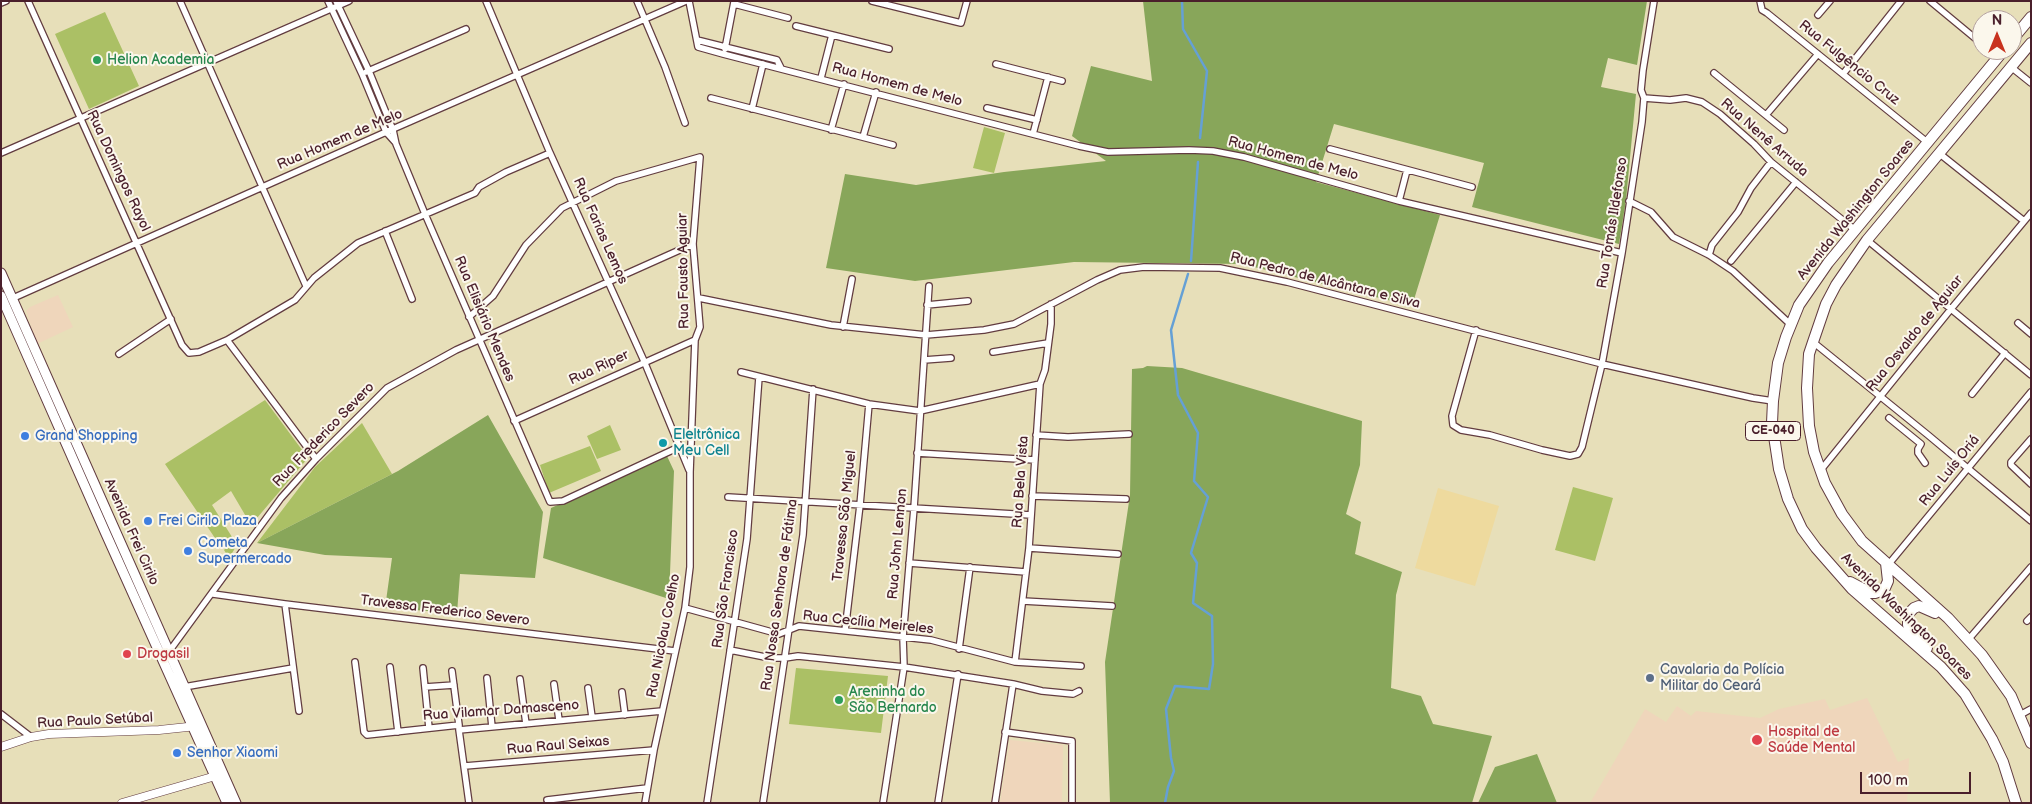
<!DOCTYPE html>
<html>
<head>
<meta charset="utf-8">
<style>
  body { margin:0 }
  #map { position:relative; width:2032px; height:804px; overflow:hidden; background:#e7dfb9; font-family:"Balsamiq Sans",sans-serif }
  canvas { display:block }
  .frame { position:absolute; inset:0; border:2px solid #4a1f2b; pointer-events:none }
  .north { position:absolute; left:1972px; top:10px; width:50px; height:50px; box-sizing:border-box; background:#fbf7ec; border:1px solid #b4a19f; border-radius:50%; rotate:0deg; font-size:14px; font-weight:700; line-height:20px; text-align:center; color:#4a1f2b }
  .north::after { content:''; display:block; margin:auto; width:18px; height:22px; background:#c8321e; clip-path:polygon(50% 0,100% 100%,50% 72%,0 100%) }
  .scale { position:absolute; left:1860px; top:772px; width:111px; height:22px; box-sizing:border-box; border:2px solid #4a1f2b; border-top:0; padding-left:6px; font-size:15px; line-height:18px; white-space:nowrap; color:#4a1f2b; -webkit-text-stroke:4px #fbf7ec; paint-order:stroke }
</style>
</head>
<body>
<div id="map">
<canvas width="2032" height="804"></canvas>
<div class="frame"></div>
<div class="north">N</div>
<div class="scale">100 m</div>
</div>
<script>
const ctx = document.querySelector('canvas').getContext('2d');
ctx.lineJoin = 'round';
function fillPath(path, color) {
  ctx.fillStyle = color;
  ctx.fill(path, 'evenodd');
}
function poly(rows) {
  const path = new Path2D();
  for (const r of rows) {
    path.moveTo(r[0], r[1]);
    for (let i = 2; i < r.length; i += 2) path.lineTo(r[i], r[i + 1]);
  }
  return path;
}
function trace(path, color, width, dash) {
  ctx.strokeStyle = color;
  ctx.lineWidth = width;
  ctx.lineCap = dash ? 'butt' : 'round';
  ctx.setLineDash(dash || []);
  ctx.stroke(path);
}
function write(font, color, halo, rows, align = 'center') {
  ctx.font = font + ' "Balsamiq Sans",sans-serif';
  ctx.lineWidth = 4;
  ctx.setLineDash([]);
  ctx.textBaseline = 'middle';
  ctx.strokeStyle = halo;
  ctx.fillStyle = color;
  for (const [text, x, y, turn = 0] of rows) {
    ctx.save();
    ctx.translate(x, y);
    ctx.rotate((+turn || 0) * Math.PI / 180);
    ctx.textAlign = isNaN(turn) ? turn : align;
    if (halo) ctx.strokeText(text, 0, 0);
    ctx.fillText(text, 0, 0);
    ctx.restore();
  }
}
const built = poly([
  [58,295,73,327,37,344,26,311,30,307],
  [1867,698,1898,762,1909,758,1907,803,1590,803,1645,709,1666,722,1677,706,1691,716,1696,711,1760,718,1779,709,1825,699,1830,710],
  [1010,740,1063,745,1062,803,1000,803]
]);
const green = poly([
  [105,12,139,86,89,109,55,34],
  [984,127,1005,133,994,173,973,168],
  [265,400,308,458,251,525,231,491,212,505,237,545,229,558,224,550,225,549,224,546,221,547,165,464],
  [362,423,392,474,257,543,315,467],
  [610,425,621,450,597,459,587,436],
  [590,446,601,471,549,493,540,465],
  [1573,487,1613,498,1595,561,1555,550],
  [796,668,888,676,881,733,789,724]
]);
const forest = poly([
  [1143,1,1647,1,1637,65,1608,58,1601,87,1636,94,1626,200,1619,244,1472,207,1484,163,1334,124,1316,182,1440,215,1412,306,1242,264,1074,262,915,281,826,268,845,174,916,185,1004,172,1106,161,1072,136,1091,66,1152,81],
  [1147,366,1182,368,1362,421,1360,465,1346,514,1361,522,1355,554,1402,572,1396,595,1391,688,1421,696,1433,724,1492,736,1472,803,1110,803,1105,662,1130,495,1132,369,1143,368],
  [488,415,543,512,535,578,460,574,457,613,385,608,392,558,325,555,257,543,398,471],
  [667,456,674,471,669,599,543,558,551,508],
  [1537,754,1557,803,1478,803,1495,767]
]);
const sand = poly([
  [1438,488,1499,506,1475,586,1415,568]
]);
const stream = poly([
  [1182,1,1183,29,1207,71,1200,138],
  [1191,261,1198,162],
  [1165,803,1168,787,1174,771,1171,758,1166,709,1175,686,1209,689,1213,664,1212,616,1193,603,1197,563,1191,553,1208,497,1194,481,1198,433,1178,395,1171,330,1188,274]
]);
const minor = poly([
  [28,1,182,345,189,353,199,352,227,340,295,300,314,278,358,243,475,193,479,187,506,172,550,153],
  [180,1,306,286],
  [328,1,362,74,386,132,395,142],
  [336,1,369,71,393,130,396,144,425,214,550,502,563,501,679,447],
  [486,1,550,153,644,361,689,470],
  [637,1,665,67,685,123],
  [689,1,698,47,723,54,1079,146,1108,152,1189,150,1213,151,1244,157,1399,201,1622,253],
  [872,1,961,23,967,1],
  [1760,1,1762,10,1767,13,1927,142],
  [1930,1,1982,44],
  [1,3,6,1],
  [734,4,788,18],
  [1818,15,1830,1],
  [796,26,889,49],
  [697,40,777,60,781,68],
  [725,49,734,2],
  [1989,50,1998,57],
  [996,64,1062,81],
  [2011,67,2031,83],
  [366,72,466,29],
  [1714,73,1784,130],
  [1843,74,1901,1],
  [821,78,832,35],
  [711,98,893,145],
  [1644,98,1670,100,1686,98,1702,102,1720,114,1754,144,1771,162,1855,230],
  [987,108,1037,120],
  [752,109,763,64],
  [1766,115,1818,54],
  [831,130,844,84],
  [1033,134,1048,77],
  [863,137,876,92],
  [1330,149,1472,187],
  [1,153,349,1],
  [1940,154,2024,221],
  [1399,201,1407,170],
  [1629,201,1651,212,1673,237,1709,255,1733,271,1790,324],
  [385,231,412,299],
  [1867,240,2031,375],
  [1709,255,1712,245,1738,212,1751,188,1771,162],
  [1731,261,1796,182],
  [699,298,831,325,926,335,984,330,1014,324,1097,280,1120,270,1144,267,1220,268,1287,282,1602,364,1753,398,1773,401],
  [11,299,386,132,686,1],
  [927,305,968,301],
  [469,317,493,296,526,245,562,208,616,181,700,157,693,244,700,327,695,340,690,472,690,567,685,608,654,750,645,803],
  [2018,323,2031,334],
  [843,327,852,279],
  [1476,330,1452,416,1453,425,1461,430,1490,435,1542,450,1570,456,1578,454,1582,447,1602,364,1622,253,1642,122,1644,98,1641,90,1643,70,1654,1],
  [227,340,316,459],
  [1813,342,1928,435,2031,521],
  [993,352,1048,343],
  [119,354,171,319],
  [924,360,951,358],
  [741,372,869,404,920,411,1040,384],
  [1972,394,2005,353],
  [1889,418,1921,444,1918,449,1918,453,1925,463],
  [514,421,695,340],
  [1036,435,1068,437,1129,434],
  [2031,439,2011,462,2011,465,2031,484],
  [917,453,1035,460],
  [1820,471,1951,309,2031,213],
  [1032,496,1126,499],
  [728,497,1031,515],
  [1029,548,1118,554],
  [909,563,1026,572],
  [1888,565,2031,392],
  [213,594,285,604,675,651],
  [1023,601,1112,606],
  [285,604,299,711],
  [685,608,779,634,799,626,903,637,931,640,1015,662,1081,666],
  [2027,621,2031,617],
  [845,631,860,505,869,404],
  [1968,640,2031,567],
  [959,649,970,567],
  [730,650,770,658,785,658,798,656,904,667,1013,684,1042,691,1073,694,1079,691],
  [168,653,281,498,316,459,387,388,456,350,693,244],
  [355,662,364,732,367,735,459,725,459,730,662,711],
  [1015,662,1029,548,1040,384,1045,370,1051,324,1051,304],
  [390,667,398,732],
  [423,668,429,728],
  [452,671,459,725],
  [487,678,492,727],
  [520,679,526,724],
  [554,684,559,720],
  [184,687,293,668],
  [425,687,454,685],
  [588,688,592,717],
  [622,692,625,715],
  [1,714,31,737],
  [2020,715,2031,709],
  [459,730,469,803],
  [1005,732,1072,741,1072,803],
  [465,766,654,750],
  [547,800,647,788],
  [707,803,747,539,759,377],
  [763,803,803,535,813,389],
  [883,803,904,667,903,637,914,508,929,286],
  [938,803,958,674],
  [995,803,1013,684]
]);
const tertiary = poly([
  [1,747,31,737,49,734,159,730,197,726],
  [122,803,219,775]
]);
const primary = poly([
  [1,273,236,803],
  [1,296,106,534,227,803]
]);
const trunk = poly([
  [2012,40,2031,17],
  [2031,43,1867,240,1836,285,1826,304,1813,342,1809,354,1807,388,1809,426,1814,452,1825,483,1842,514,1862,541,1948,618,1982,655,2011,696,2031,743],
  [2004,50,1828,263,1799,305,1786,337,1778,363,1773,401,1772,423,1779,469,1788,499,1802,529,1816,548,1852,589,1941,667,1965,694,1992,739,2003,762,2016,803],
  [1850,582,1871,593,1875,593,1884,590,1888,581,1886,563],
  [1927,648,1911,630,1908,625,1908,614,1914,608,1919,606,1935,613]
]);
const markers = [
  [97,60,5,"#2e9e5b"],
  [25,436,5,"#3f7fe0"],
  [663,443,5,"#0f9aa8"],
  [148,521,5,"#3f7fe0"],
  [188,551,5,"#3f7fe0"],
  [127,654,5,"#e0444e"],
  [1650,678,5,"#5c6f8a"],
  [839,700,5,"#2e9e5b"],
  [1757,740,6,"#e0444e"],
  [177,753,5,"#3f7fe0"]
];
const shields = [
  [1773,431,55]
];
const shieldNames = [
  ["CE-040",1773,431]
];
const leisureNames = [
  ["Helion Academia",107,60],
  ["Areninha do",849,692],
  ["São Bernardo",849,708]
];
const streetNames = [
  ["Rua Fulgêncio Cruz",1849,63,39],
  ["Rua Homem de Melo",897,85,15],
  ["Rua Nenê Arruda",1764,138,41],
  ["Rua Homem de Melo",340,140,-23],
  ["Rua Homem de Melo",1293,159,15],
  ["Rua Domingos Rayol",118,171,65],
  ["Avenida Washington Soares",1856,210,-51],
  ["Rua Tomás Ildefonso",1613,223,-81],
  ["Rua Farias Lemos",600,231,66],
  ["Rua Fausto Aguiar",684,271,-91],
  ["Rua Pedro de Alcântara e Silva",1325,281,14],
  ["Rua Elisiário Mendes",484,319,67],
  ["Rua Osvaldo de Aguiar",1915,334,-51],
  ["Rua Riper",599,368,-25],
  ["Rua Frederico Severo",324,435,-46],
  ["Rua Luís Oriá",1950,471,-51],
  ["Rua Bela Vista",1021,482,-86],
  ["Travessa São Miguel",845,516,-84],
  ["Avenida Frei Cirilo",131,532,66],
  ["Rua John Lennon",898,544,-85],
  ["Rua São Francisco",726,589,-82],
  ["Rua Nossa Senhora de Fátima",780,595,-82],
  ["Travessa Frederico Severo",445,611,7],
  ["Avenida Washington Soares",1906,617,44],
  ["Rua Cecília Meireles",868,623,6],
  ["Rua Nicolau Coelho",664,636,-79],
  ["Rua Vilamar Damasceno",501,711,-4],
  ["Rua Paulo Setúbal",95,721,-3],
  ["Rua Raul Seixas",558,746,-5]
];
const cultureNames = [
  ["Eleltrônica",673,435],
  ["Meu Cell",673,451]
];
const shopNames = [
  ["Grand Shopping",35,436],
  ["Frei Cirilo Plaza",158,521],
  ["Cometa",198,543],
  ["Supermercado",198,559],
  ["Senhor Xiaomi",187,753]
];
const healthNames = [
  ["Drogasil",137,654],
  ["Hospital de",1768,732],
  ["Saúde Mental",1768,748]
];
const serviceNames = [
  ["Cavalaria da Polícia",1660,670],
  ["Militar do Ceará",1660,686]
];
fillPath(built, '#efd6bb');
fillPath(green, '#abc065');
fillPath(forest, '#88a65a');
fillPath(sand, '#eeda9e');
trace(stream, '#65a0d5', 2.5);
trace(minor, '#623c40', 8);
trace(tertiary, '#623c40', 9);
trace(primary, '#623c40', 11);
trace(trunk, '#623c40', 12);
trace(minor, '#fff', 5.5);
trace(tertiary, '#fff', 8);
trace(primary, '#fff', 9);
trace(trunk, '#fff', 10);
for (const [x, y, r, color] of markers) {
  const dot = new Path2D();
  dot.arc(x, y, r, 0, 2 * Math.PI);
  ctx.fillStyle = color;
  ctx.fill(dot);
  trace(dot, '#fbf7ec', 2);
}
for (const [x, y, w] of shields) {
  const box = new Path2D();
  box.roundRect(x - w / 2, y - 9.5, w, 19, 4);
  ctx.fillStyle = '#fbf7ec';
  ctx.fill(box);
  trace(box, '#4a1f2b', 1);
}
write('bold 12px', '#4a1f2b', null, shieldNames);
write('14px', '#27864d', '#fbf7ec', leisureNames, 'left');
write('14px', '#4a1f2b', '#fbf7ec', streetNames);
write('14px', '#0d838f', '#fbf7ec', cultureNames, 'left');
write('14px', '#366cbe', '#fbf7ec', shopNames, 'left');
write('14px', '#be3a42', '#fbf7ec', healthNames, 'left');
write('14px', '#4e5e75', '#fbf7ec', serviceNames, 'left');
</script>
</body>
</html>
